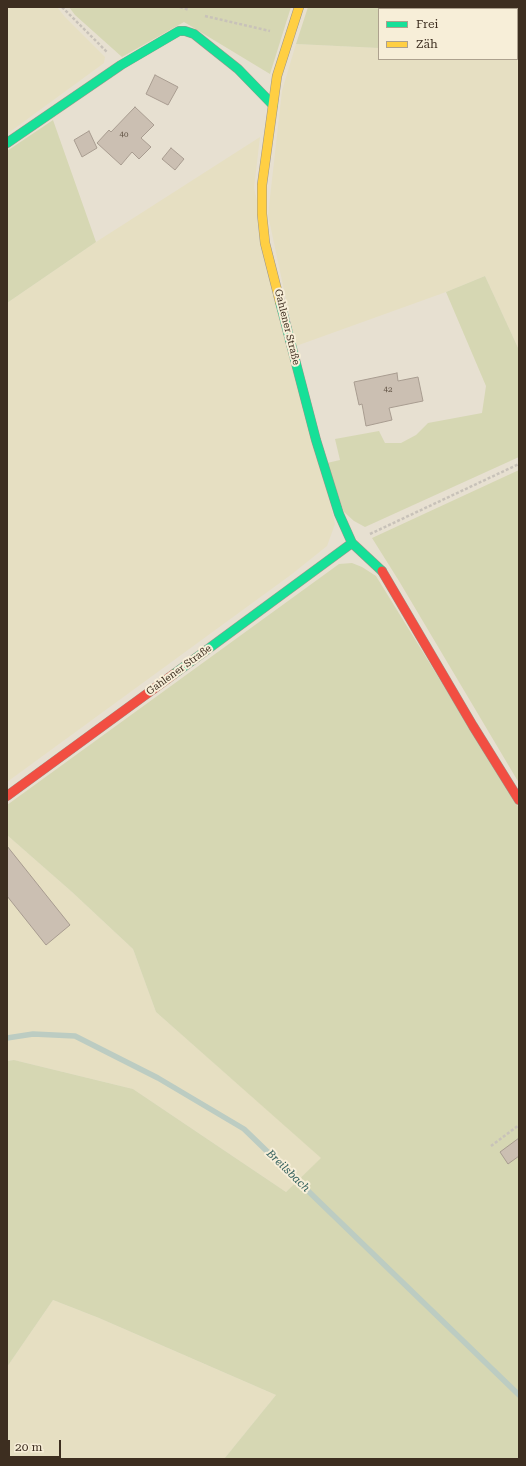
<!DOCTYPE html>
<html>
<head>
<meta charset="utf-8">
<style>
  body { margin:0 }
  #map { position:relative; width:526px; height:1466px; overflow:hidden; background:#e7e0d1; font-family:"Roboto Serif",serif }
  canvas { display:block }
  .frame { position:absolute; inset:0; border:8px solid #3d2e20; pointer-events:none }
  .legend { position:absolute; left:378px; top:8px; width:140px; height:52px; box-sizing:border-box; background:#f7eed8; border:1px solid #ada18e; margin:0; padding:5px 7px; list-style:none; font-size:12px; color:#3d2e20 }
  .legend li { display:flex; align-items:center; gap:8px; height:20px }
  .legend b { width:20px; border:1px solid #ada18e }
  .scale { position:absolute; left:8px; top:1440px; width:53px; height:18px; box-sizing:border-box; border:2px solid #3d2e20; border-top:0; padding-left:5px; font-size:12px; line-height:14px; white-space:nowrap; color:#3d2e20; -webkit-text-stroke:3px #f7eed8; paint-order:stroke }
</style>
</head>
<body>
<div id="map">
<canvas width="526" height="1466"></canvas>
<div class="frame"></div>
<ul class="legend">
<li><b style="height:5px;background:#16e098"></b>Frei</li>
<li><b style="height:5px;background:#ffcf43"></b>Zäh</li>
</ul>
<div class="scale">20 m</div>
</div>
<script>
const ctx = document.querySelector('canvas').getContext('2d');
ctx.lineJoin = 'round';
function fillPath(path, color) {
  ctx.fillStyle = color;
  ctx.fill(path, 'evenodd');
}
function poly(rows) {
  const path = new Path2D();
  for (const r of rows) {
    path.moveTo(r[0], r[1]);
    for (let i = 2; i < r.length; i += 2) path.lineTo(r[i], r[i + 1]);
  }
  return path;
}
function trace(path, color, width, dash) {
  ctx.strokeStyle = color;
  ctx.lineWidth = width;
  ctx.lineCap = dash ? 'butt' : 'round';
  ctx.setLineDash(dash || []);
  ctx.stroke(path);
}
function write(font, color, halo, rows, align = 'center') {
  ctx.font = font + ' "Roboto Serif",serif';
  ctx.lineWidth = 4;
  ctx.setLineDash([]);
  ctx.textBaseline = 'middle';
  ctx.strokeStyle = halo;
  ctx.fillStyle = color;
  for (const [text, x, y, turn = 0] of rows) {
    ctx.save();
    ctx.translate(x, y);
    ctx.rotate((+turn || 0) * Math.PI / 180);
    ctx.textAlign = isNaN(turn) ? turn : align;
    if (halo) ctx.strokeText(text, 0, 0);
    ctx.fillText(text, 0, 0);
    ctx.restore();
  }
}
const farmland = poly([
  [7,7,57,7,65,17,105,57,104,63,7,134],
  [296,44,379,48,379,59,517,59,517,54,519,54,519,350,485,276,446,292,296,346,268,215,282,91],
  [260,137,254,188,335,524,327,546,292,574,7,782,7,303,96,242],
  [7,835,72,892,133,949,156,1012,322,1158,286,1192,133,1089,14,1060,7,1061],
  [53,1300,99,1318,276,1395,224,1459,7,1459,7,1367]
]);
const green = poly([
  [69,7,291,7,270,74,184,22,122,57,75,15],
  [308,7,519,7,519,54,517,54,517,9,379,9,379,48,296,44],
  [53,120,96,242,7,303,7,151],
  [485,276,519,350,519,457,365,527,354,521,344,512,327,463,340,460,335,439,379,431,385,443,401,443,416,435,428,423,482,413,486,386,446,292],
  [519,470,519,783,399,581,372,538],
  [352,563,362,567,376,576,519,808,519,1459,224,1459,276,1395,99,1318,53,1300,7,1367,7,1061,14,1060,133,1089,286,1192,321,1158,156,1012,133,949,72,892,7,835,7,805,339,564]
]);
const stream = poly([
  [7,1038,33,1034,75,1036,158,1078,244,1129,519,1395]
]);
const building = poly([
  [155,75,178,87,168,105,146,94,155,75],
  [135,107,154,125,141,138,151,147,139,159,132,152,121,165,97,143,109,130,111,132,135,107],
  [89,131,97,148,82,157,74,140,89,131],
  [171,148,184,159,175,170,162,159,171,148],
  [397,373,398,381,418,377,423,401,389,408,392,420,366,426,362,404,359,405,354,382,397,373],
  [7,846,70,925,46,945,7,896,7,846],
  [519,1138,519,1156,508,1164,500,1152,519,1138]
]);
const path = poly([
  [62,7,107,52],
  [180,7,189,10],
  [205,16,270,31],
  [370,534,519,464],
  [491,1146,519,1125]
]);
const fast = poly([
  [7,143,121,65,179,31,185,31,194,34,238,69,273,105],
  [280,302,316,440,339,514,352,543,382,571],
  [174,674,352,543]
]);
const slow = poly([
  [280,302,265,243,262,214,262,185,277,76,299,7]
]);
const jam = poly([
  [382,571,473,726,519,800],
  [7,796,174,674]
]);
const numberNames = [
  ["40",124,135],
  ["42",388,390]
];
const streetNames = [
  ["Gahlener Straße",287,327,76],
  ["Gahlener Straße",179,670,-36]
];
const waterNames = [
  ["Breilsbach",288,1171,44]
];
fillPath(farmland, '#e6dfc2');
fillPath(green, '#d6d7b3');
trace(stream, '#bcccc2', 5.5);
fillPath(building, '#cbbfb2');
trace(building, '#a89c90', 1);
trace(fast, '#9c958a', 10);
trace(slow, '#9c958a', 10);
trace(jam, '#9c958a', 10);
trace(path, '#c8c2b9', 2.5, [3, 2]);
trace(fast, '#16e098', 9);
trace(slow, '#ffcf43', 9);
trace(jam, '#f24e42', 9);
write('8px', '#605244', null, numberNames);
write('10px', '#3d2e20', '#f7eed8', streetNames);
write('italic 11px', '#2f5d5a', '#f7eed8', waterNames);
</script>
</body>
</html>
